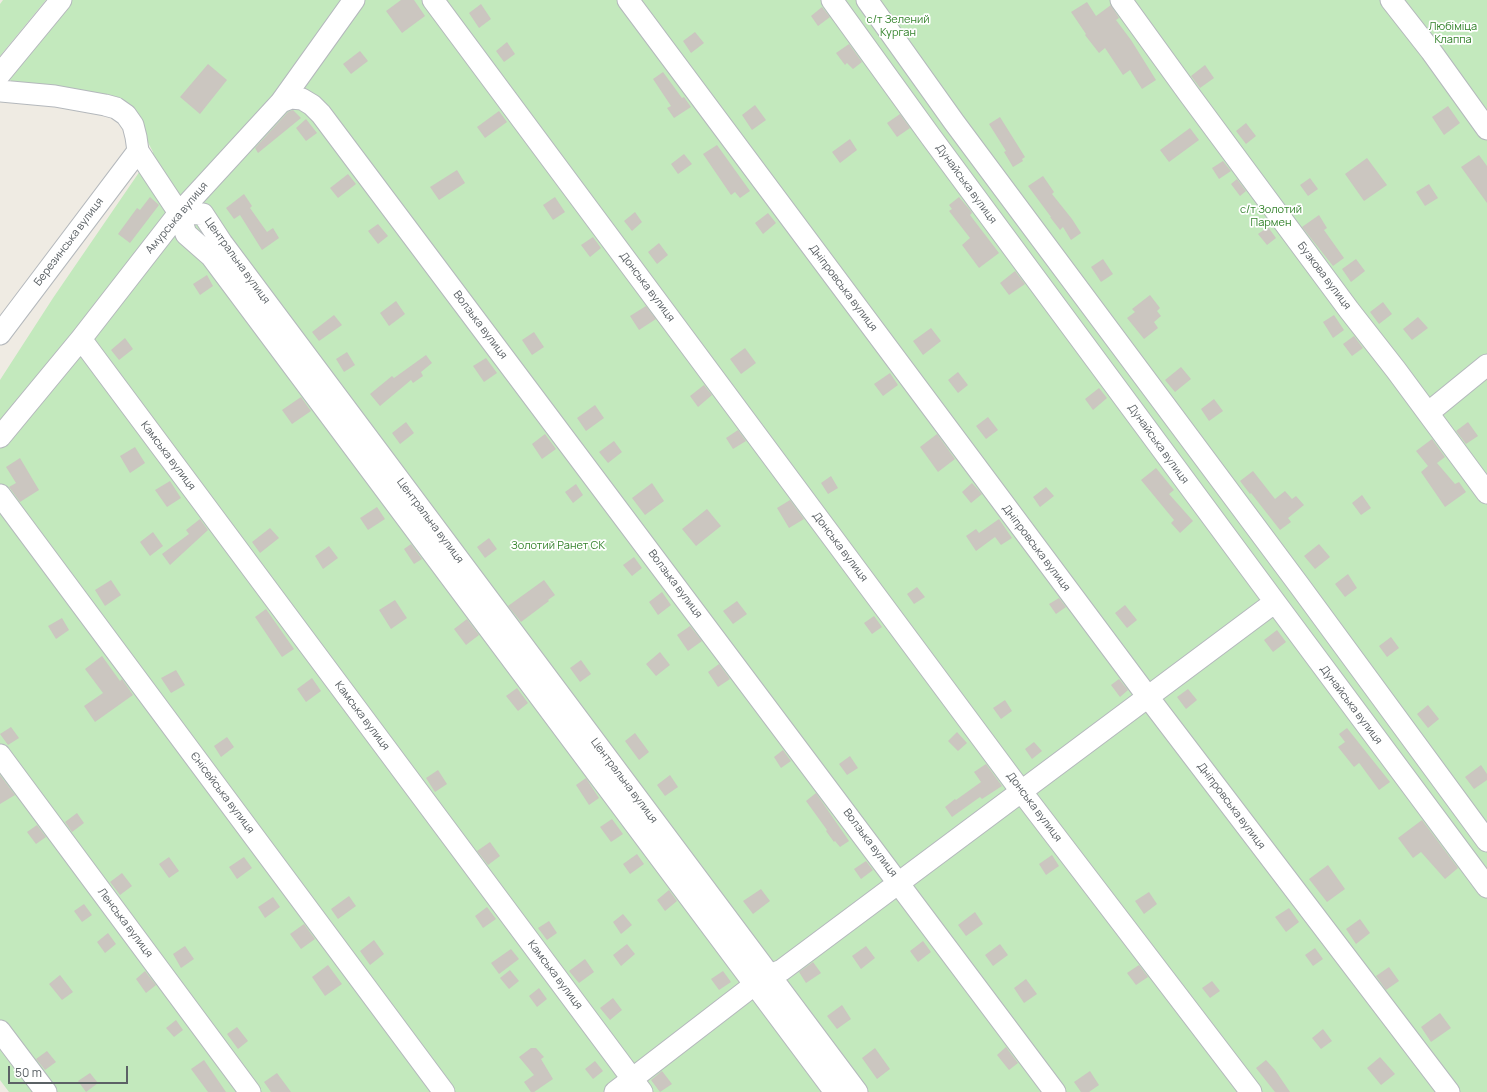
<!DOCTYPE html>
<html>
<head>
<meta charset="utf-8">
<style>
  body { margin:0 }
  #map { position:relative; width:1487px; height:1092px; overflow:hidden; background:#efebe3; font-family:Manrope,sans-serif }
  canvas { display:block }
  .scale { position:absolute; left:8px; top:1066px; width:120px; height:18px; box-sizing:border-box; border:2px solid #5b6165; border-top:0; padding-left:5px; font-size:12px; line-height:14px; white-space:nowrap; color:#5b6165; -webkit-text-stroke:3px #fff; paint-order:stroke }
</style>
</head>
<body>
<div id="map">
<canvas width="1487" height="1092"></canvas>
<div class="scale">50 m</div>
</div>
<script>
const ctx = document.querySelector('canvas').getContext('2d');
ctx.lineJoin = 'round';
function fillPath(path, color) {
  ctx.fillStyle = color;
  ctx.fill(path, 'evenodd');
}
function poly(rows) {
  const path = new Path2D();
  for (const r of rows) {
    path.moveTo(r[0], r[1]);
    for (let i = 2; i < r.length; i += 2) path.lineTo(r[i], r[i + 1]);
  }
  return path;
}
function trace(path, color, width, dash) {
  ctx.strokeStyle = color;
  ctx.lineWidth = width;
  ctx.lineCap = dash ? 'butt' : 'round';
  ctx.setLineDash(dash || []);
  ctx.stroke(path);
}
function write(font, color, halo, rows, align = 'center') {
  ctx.font = font + ' Manrope,sans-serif';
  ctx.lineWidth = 3.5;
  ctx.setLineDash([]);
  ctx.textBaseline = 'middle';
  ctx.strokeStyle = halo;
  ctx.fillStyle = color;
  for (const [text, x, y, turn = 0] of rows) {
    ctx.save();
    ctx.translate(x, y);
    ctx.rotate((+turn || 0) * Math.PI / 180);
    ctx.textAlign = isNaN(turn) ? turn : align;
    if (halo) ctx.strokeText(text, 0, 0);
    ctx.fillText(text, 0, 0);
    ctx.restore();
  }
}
const green = poly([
  [3,0,46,0,0,56,0,4],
  [70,0,1487,0,1487,871,897,73,1487,880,1487,1092,9,1092,0,1080,0,380,53,298,153,152,129,106,14,86,9,78]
]);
const building = poly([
  [401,0,414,0,425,16,402,33,386,11],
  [1087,2,1096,16,1111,5,1119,18,1116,20,1131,40,1156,80,1142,89,1130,70,1123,75,1105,48,1099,53,1085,35,1086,34,1071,12],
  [481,4,491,19,479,28,469,13],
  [822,7,830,17,818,26,811,16],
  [695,32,704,43,691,53,683,41],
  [507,42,515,54,504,62,496,51],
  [849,44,862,62,853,69,847,63,845,65,836,53],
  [360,51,368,61,351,74,343,64],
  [208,64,227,80,200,114,180,97],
  [1205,65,1214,78,1200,88,1191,76],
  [663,72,682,98,684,97,691,107,674,118,667,108,671,106,653,79],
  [755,105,766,120,752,130,742,115],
  [1448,106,1460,123,1444,135,1432,117],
  [293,110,301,118,258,153,255,148,288,112],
  [499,111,507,122,485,138,477,127],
  [900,114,910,128,897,137,887,123],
  [1000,117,1025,157,1022,159,1023,161,1013,167,1004,152,1006,151,989,124],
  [306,119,317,133,306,141,296,128],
  [1246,123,1256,136,1246,144,1236,131],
  [1190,128,1199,140,1169,162,1160,150],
  [850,139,857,150,840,163,832,152],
  [717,145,750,191,740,198,735,192,731,195,703,154],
  [684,154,692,164,678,174,671,164],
  [1479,155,1487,166,1487,203,1461,167],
  [1367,158,1387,185,1364,201,1345,174],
  [1223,161,1231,171,1219,179,1212,168],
  [457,170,465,183,439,200,430,187],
  [348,174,356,184,338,198,330,188],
  [1043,176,1054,192,1052,194,1072,219,1081,233,1071,240,1063,227,1060,230,1050,217,1051,217,1028,186],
  [1310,178,1318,189,1308,196,1300,185],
  [1237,179,1246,191,1240,196,1231,184],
  [1429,184,1438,198,1425,206,1416,192],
  [244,194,252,206,250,208,267,232,273,228,279,238,262,250,240,215,234,219,226,208],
  [150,197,159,205,130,243,118,234,137,208,140,210],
  [555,197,565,212,553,220,543,205],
  [959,197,971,211,972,213,970,215,999,253,979,268,962,245,970,238,949,211,952,209,949,205],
  [635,212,642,222,632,231,624,221],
  [768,213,776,223,763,234,755,223],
  [1319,215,1327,228,1324,230,1344,258,1333,266,1302,227],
  [378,224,388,236,378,244,368,231],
  [1268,227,1276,238,1267,245,1258,234],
  [593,237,601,248,590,257,581,245],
  [659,243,668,255,657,264,648,252],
  [1103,259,1113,274,1101,282,1091,267],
  [1356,259,1365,271,1351,282,1342,269],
  [1015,271,1025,284,1009,295,1000,283],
  [207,275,213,286,200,295,193,284],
  [1150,295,1160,308,1157,311,1161,316,1154,322,1158,328,1144,339,1127,318,1135,312,1132,309],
  [396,301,405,314,389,326,380,313],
  [1383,302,1392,314,1379,324,1370,312],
  [646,306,656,319,639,330,630,316],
  [334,315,342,325,319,341,312,332],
  [1334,315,1344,330,1333,338,1323,322],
  [1418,317,1428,328,1412,340,1403,329],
  [931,328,941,341,923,355,913,341],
  [534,332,544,347,532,355,522,340],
  [1354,336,1363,348,1352,356,1343,344],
  [125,338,133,349,119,360,111,350],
  [745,348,756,363,741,374,730,359],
  [347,352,355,365,344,372,336,359],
  [426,355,432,363,421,372,423,376,413,383,411,380,380,406,370,394,392,376,394,378],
  [486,358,497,373,484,382,473,366],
  [1181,367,1191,379,1175,392,1165,380],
  [958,372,968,385,958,393,948,380],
  [890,373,898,385,883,396,874,384],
  [704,385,712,395,698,407,690,396],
  [1099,388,1107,398,1093,410,1085,399],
  [301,397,311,411,292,424,282,410],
  [1214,399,1223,411,1209,421,1201,409],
  [595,405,604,418,586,431,577,418],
  [988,417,998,430,986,439,976,426],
  [406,422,414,433,400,444,392,433],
  [1468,422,1478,436,1466,444,1456,431],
  [738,430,746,441,733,449,726,438],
  [545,434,556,449,542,459,532,444],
  [937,434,955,459,938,472,920,447],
  [1432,439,1445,457,1437,463,1455,484,1459,482,1466,492,1445,507,1421,472,1428,466,1416,451],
  [614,441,622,452,608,463,599,452],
  [135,447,145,463,130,473,120,456],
  [20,458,39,490,20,502,9,487,16,483,6,467],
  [1156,468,1174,490,1169,494,1193,521,1180,533,1171,523,1174,520,1141,480],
  [1253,471,1275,499,1285,491,1292,499,1296,496,1304,505,1288,518,1291,522,1280,530,1251,493,1250,494,1240,481],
  [831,476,838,488,828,494,821,483],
  [170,481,181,498,167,507,155,490],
  [652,483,664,501,645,515,632,498],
  [972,483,982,494,971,503,962,492],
  [576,484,583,495,573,503,565,492],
  [1046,487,1054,496,1040,507,1033,497],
  [1362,495,1371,508,1361,515,1352,503],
  [790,500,804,519,789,528,777,508],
  [377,507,385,519,368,530,360,518],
  [707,509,721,526,696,546,682,529],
  [200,519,208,530,170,565,162,554,189,534,186,530],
  [999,519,1012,538,1001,545,995,537,976,551,966,536,976,529,979,533],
  [270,528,279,538,260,553,252,542],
  [153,532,163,546,150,556,140,542],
  [489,538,497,549,485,558,477,547],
  [411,544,422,559,414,564,404,549],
  [1319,544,1330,557,1315,569,1304,556],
  [329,546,338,558,323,569,315,556],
  [634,557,642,568,632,576,623,565],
  [1348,574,1357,588,1345,597,1335,584],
  [111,580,121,595,105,606,95,590],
  [544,580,555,595,548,600,549,601,521,622,508,606],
  [917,587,925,597,914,604,907,594],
  [662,592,671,605,658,615,649,602],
  [1059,598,1066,607,1056,614,1049,604],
  [395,600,407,618,391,629,379,610],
  [737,601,747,614,733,624,723,611],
  [1125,605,1137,620,1127,628,1115,613],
  [266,609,294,649,282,657,255,617],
  [874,616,882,627,872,634,864,623],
  [62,618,69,630,56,639,48,626],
  [467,619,479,635,466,645,454,629],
  [690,626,702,641,688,651,677,635],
  [1277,630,1286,642,1273,652,1264,640],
  [1391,637,1399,648,1387,657,1379,646],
  [660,652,670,665,656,676,646,664],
  [102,656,120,681,122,679,133,695,95,722,84,706,103,693,85,669],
  [581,660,591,674,580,682,570,668],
  [719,664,730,679,718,687,708,672],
  [176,670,185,685,171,693,161,678],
  [312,678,321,691,306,702,297,689],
  [1119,679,1128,690,1120,697,1111,685],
  [517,688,528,703,518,711,506,696],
  [1188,689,1197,700,1186,709,1177,697],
  [1005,700,1012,711,1001,719,993,708],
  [1428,705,1439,719,1428,728,1417,714],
  [11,727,19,738,8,745,0,734],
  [1347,728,1390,782,1379,790,1360,764,1359,763,1354,767,1338,747,1345,742,1339,734],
  [957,732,967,743,958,751,948,741],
  [635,733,649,752,639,760,625,741],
  [227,737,234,747,221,757,214,746],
  [1034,742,1042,751,1032,759,1025,749],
  [783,750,791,761,781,768,774,757],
  [850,756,858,768,847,775,839,764],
  [986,764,1002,786,982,799,980,797,952,817,945,807,955,799,956,800,981,782,974,772],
  [1481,765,1487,774,1487,780,1474,789,1465,777],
  [438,770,447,784,435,792,426,778],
  [0,775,15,795,0,804],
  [670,775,678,787,665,796,657,785],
  [586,778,599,798,589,805,576,785],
  [816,793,849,841,840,847,835,841,834,842,826,831,827,830,806,801],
  [77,813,84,823,72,832,65,822],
  [612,819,623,834,611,842,600,827],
  [1422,820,1458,868,1445,879,1421,852,1413,858,1398,838],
  [37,825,46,837,36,844,27,832],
  [490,842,500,856,488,865,477,851],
  [637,854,644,864,630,874,623,864],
  [1052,855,1059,866,1046,875,1039,864],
  [169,857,179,871,169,878,159,864],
  [244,857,252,868,237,879,229,867],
  [866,861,873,870,861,879,854,869],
  [1328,865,1345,889,1327,902,1309,879],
  [122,873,132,886,120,895,110,882],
  [761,889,770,901,753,914,743,901],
  [669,890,677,901,665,911,657,900],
  [1149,892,1157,904,1144,914,1135,901],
  [349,896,356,906,338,919,331,909],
  [273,897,280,907,265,918,258,907],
  [84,904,92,915,82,922,74,911],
  [487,907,496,919,483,928,475,916],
  [1289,908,1299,922,1286,932,1275,917],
  [975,912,983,924,966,936,958,925],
  [623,914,632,925,621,934,613,922],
  [1360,919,1370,933,1356,944,1346,929],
  [549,921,557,933,547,940,538,928],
  [304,924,315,939,301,949,290,934],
  [108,933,116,944,105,953,97,942],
  [374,940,384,954,370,965,360,951],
  [923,941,931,952,918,962,910,951],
  [627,944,635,954,621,966,613,955],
  [1000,944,1008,955,993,966,985,955],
  [185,946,194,959,181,968,173,954],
  [866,946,875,958,861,969,852,956],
  [1315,948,1323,959,1313,966,1305,955],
  [511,949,519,959,499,974,491,963],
  [585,959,594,972,579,983,569,971],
  [813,962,821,973,806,983,799,972],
  [328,965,342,984,325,996,312,977],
  [1139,965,1148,977,1136,985,1127,973],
  [1389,967,1399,981,1386,990,1376,976],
  [510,970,519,981,509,989,500,978],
  [145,971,156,985,146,993,136,979],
  [723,971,731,982,719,990,711,979],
  [60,975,73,992,62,1000,49,984],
  [1026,979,1037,994,1024,1003,1014,988],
  [1212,981,1220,991,1210,998,1202,988],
  [539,988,547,999,537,1007,529,996],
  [613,998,622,1010,610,1020,600,1008],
  [842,1005,851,1019,837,1029,827,1016],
  [1440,1013,1451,1028,1431,1042,1421,1027],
  [176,1020,183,1030,174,1037,166,1028],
  [237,1027,248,1041,238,1049,227,1034],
  [1323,1029,1332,1041,1321,1049,1312,1038],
  [1006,1047,1018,1063,1009,1070,997,1055],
  [531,1048,536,1048,544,1057,541,1059,553,1079,534,1092,531,1092,524,1082,534,1075,519,1057],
  [875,1048,890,1069,877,1079,862,1058],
  [47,1051,56,1062,45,1070,36,1059],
  [1380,1057,1395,1074,1381,1085,1367,1068],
  [204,1060,226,1092,208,1092,191,1069],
  [1266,1060,1275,1070,1290,1092,1275,1092,1256,1068],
  [595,1061,603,1071,593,1079,585,1069],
  [662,1071,672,1084,660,1092,651,1080],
  [1090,1071,1099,1085,1089,1092,1081,1092,1074,1082],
  [90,1073,98,1083,86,1092,78,1081],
  [277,1073,291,1092,271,1092,264,1082]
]);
const minor = poly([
  [433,0,1021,791,1251,1092],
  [628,0,1148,697,1449,1092],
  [832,0,931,137,1275,602,1487,887],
  [867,0,954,122,1299,585,1487,841],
  [1121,0,1189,94,1349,310,1396,370,1487,493],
  [1391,0,1431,51,1487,129],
  [0,74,61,0],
  [0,91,55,96,105,105,116,108,126,115,133,125,136,137,138,151],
  [281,102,291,98,302,99,312,105,321,114,1055,1092],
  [179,213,203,214,222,243,857,1092],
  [0,334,138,151,179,213,186,234,211,256,835,1092],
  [81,339,642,1092],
  [1428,413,1487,365],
  [0,437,81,339,179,213,281,102,354,0],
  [0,495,444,1092],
  [0,755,250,1092],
  [0,1031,46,1092],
  [615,1092,754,985,770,975,782,970,1275,602]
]);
const parkNames = [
  ["с/т Зелений",898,20],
  ["Курган",898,33],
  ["Любіміца",1453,27],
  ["Клаппа",1453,40],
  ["с/т Золотий",1271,210],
  ["Пармен",1271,223],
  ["Золотий Ранет СК",558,546]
];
const streetNames = [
  ["Дунайська вулиця",966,184,54],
  ["Амурська вулиця",177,218,-50],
  ["Березинська вулиця",69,242,-53],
  ["Центральна вулиця",237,261,54],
  ["Бузкова вулиця",1324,276,53],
  ["Донська вулиця",647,287,53],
  ["Дніпровська вулиця",843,288,53],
  ["Волзька вулиця",480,325,53],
  ["Дунайська вулиця",1158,444,54],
  ["Камська вулиця",168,456,53],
  ["Центральна вулиця",430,521,53],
  ["Донська вулиця",840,547,53],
  ["Дніпровська вулиця",1036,548,53],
  ["Волзька вулиця",675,584,53],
  ["Дунайська вулиця",1351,705,53],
  ["Камська вулиця",362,716,53],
  ["Центральна вулиця",624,781,53],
  ["Єнісейська вулиця",222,793,53],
  ["Дніпровська вулиця",1231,806,53],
  ["Донська вулиця",1034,807,53],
  ["Волзька вулиця",870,843,53],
  ["Ленська вулиця",125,923,53],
  ["Камська вулиця",555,975,53]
];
fillPath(green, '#c3e9bd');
fillPath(building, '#cbc6c0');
trace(minor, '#b4b8bc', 23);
trace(minor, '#fff', 21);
write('11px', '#34832c', '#fff', parkNames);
write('11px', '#5b6165', '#fff', streetNames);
</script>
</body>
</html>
